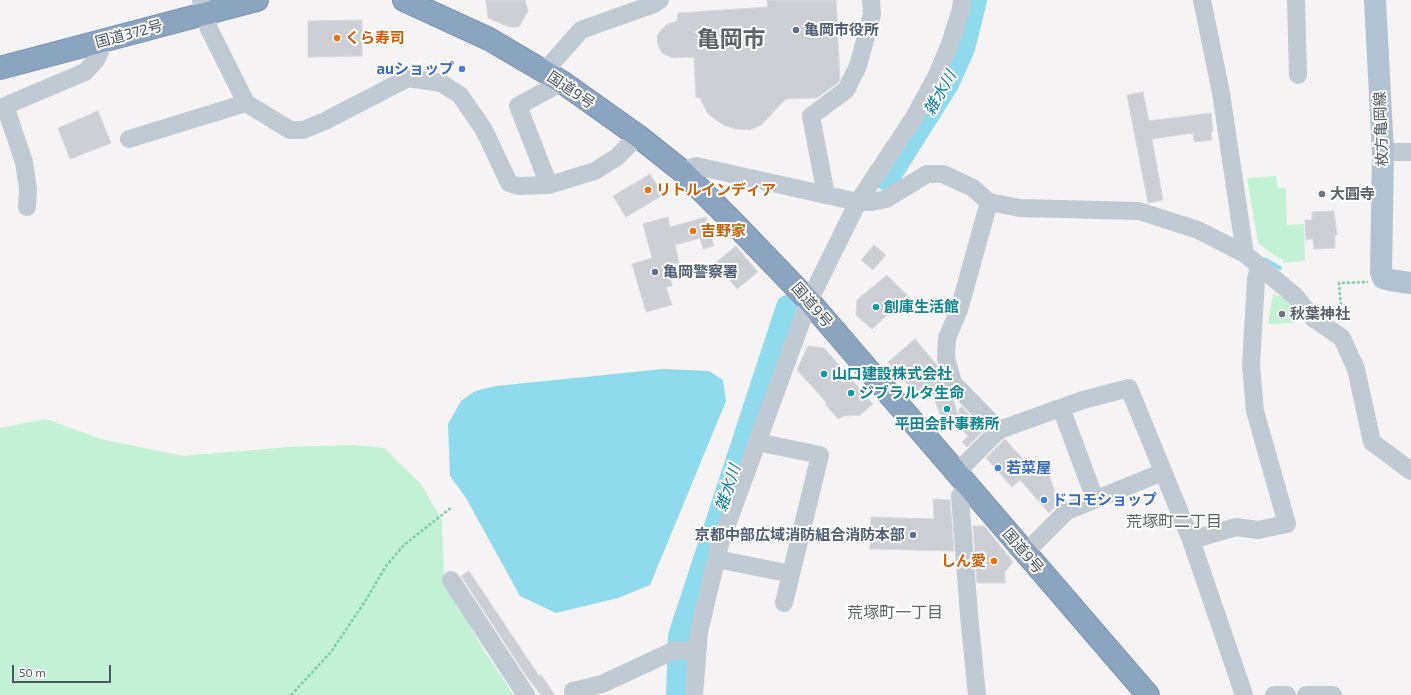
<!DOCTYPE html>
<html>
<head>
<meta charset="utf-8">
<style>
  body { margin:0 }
  #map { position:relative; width:1411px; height:695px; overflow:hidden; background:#f5f3f3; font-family:"Exo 2",sans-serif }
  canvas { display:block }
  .scale { position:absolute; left:12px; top:665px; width:99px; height:18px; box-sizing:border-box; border:2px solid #4a5661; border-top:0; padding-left:5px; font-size:12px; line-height:14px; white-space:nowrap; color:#4a5661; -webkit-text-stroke:3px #fff; paint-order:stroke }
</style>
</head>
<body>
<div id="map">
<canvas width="1411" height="695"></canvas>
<div class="scale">50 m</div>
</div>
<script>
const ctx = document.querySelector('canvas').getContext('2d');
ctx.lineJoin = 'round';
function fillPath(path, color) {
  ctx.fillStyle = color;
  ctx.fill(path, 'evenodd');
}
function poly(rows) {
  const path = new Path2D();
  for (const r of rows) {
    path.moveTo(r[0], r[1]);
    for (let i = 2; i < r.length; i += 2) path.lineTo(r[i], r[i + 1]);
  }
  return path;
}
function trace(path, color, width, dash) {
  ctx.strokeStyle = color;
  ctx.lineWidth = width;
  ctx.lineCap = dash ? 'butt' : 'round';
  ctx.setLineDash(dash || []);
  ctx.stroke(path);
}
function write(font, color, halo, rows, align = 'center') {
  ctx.font = font + ' "Exo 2","Noto Sans JP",sans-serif';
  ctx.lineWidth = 4;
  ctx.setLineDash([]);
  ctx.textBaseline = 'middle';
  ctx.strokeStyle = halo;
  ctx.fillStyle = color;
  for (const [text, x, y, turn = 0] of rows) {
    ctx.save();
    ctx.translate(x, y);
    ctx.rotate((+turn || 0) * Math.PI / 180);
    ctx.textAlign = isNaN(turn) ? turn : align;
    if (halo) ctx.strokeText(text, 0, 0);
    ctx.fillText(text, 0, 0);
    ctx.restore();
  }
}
const green = poly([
  [1276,176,1278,188,1286,188,1287,225,1304,224,1305,261,1283,263,1283,259,1278,258,1258,243,1247,178],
  [1273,295,1284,296,1294,304,1294,323,1268,324],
  [46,419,101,439,183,456,289,447,351,445,384,448,421,484,442,520,444,579,483,649,514,695,0,695,0,428]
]);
const water = poly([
  [663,369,709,371,723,380,726,401,650,585,618,598,556,613,520,596,466,498,450,476,448,424,461,401,475,391,496,386]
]);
const stream = poly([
  [1264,259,1280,268]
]);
const river = poly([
  [887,179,948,82,963,48,975,0],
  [678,695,680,636,788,307]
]);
const building = poly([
  [486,0,525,0,528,11,519,27,509,27,488,18,486,0],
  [767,0,836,0,840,79,838,83,817,98,786,99,761,125,750,130,735,129,722,124,708,114,700,98,696,97,694,57,673,58,662,53,658,45,657,35,666,25,677,21,678,13,768,7,767,0],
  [362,20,362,56,308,57,308,21,362,20],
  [1143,92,1149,121,1211,113,1213,131,1211,131,1212,140,1194,142,1193,133,1152,139,1163,200,1148,203,1127,95,1143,92],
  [98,111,111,143,70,159,58,128,98,111],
  [650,174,663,195,626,217,613,196,650,174],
  [1334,211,1337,235,1335,235,1335,248,1314,249,1313,239,1306,240,1305,220,1312,220,1312,212,1334,211],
  [668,217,670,227,706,217,714,246,703,249,700,238,675,245,679,263,668,266,672,286,666,287,672,305,646,312,632,264,652,258,643,224,668,217],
  [874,245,886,255,873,270,861,260,874,245],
  [736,246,758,272,737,289,715,263,736,246],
  [887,275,908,296,872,329,856,315,857,300,887,275],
  [915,339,937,365,943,386,953,398,958,416,943,422,933,396,927,399,924,396,920,399,888,362,915,339],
  [808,346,824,348,873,404,860,415,844,416,838,419,825,404,827,403,797,370,808,346],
  [962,407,984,430,967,447,962,442,968,436,959,427,959,409,962,407],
  [1005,439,1035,472,1045,463,1059,504,1049,513,1020,480,1012,487,986,458,1005,439],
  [933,499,950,500,954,551,870,549,871,517,934,519,933,499],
  [973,526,984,526,1013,562,1005,572,1005,583,977,583,973,526],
  [469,571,539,676,541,675,555,695,541,695,525,674,461,576,469,571]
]);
const path = poly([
  [1342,320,1339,283,1368,282],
  [291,695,331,652,364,603,386,566,404,545,452,507]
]);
const minor = poly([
  [201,0,209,29,246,103,290,130,303,130,325,121,408,78,441,83,460,95,484,130,509,183,518,186,549,185,595,171,617,157,638,136],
  [1202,0,1221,93,1245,254],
  [1296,0,1298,75],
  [544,72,581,30,654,4,660,0],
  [5,106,24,162,28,189,27,207],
  [0,108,85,72,96,60,100,51,98,42],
  [129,139,246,103],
  [1383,152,1411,152],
  [682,171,696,166,858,202,872,202,886,199,927,174,943,174,973,188,989,202,1020,208,1139,211,1198,230,1245,254,1295,296,1313,318,1342,338,1356,369,1372,442,1411,471],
  [549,185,518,106,562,82],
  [826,195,811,116,846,90,858,66,872,14,871,0],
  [989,202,959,310,947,338,946,358,953,383,999,430],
  [1061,408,1095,499],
  [757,442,820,455,784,603],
  [957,472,999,430,1083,400,1129,388,1191,540,1244,695],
  [968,486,960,496,969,615,977,695],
  [1191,540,1236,527,1258,530,1287,524,1255,411,1251,365,1256,279,1259,267],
  [1025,553,1067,511,1163,472],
  [717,559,791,574],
  [451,580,526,695],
  [574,695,573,691,602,684,675,650,696,652],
  [694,695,699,632,720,544,809,301,858,202,913,119,937,75,950,44,961,9,962,0],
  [1274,695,1287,695],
  [1306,695,1333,695]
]);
const major = poly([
  [1375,0,1383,152,1381,273,1383,278,1390,280,1411,283]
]);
const highway = poly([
  [404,0,489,39,562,82,638,136,682,171,733,222,809,301,1148,695],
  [0,68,257,0]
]);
const markers = [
  [796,30,4,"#5c6f8a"],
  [337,38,4,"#e8710a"],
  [462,69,4,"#3f7fe0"],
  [648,190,4,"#e8710a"],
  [1322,194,4,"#6b7280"],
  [693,231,4,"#e8710a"],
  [655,272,4,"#5c6f8a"],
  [876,307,4,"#0f9aa8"],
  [1282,314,4,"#6b7280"],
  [824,374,4,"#0f9aa8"],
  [851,393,4,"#0f9aa8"],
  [947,409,4,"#0f9aa8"],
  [998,468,4,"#3f7fe0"],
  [1044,500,4,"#3f7fe0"],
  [913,535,4,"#5c6f8a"],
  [994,561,4,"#e8710a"]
];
const serviceNames = [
  ["亀岡市役所",804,30],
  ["亀岡警察署",663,272],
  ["京都中部広域消防組合消防本部",905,535,"right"]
];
const streetNames = [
  ["国道372号",129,34,-15],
  ["国道9号",571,90,34],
  ["枚方亀岡線",1381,129,-92],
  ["国道9号",812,305,49],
  ["国道9号",1023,551,49]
];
const foodNames = [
  ["くら寿司",345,38],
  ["リトルインディア",656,190],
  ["吉野家",701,231],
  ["しん愛",986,561,"right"]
];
const shopNames = [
  ["auショップ",454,69,"right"],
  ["若菜屋",1006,468],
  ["ドコモショップ",1052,500]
];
const worshipNames = [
  ["大圓寺",1330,194],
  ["秋葉神社",1290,314]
];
const cultureNames = [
  ["創庫生活館",884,307],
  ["山口建設株式会社",832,374],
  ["ジブラルタ生命",859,393],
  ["平田会計事務所",947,424,"center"]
];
const waterNames = [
  ["雑水川",940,93,-60],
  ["雑水川",728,488,-72]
];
const neighbourhoodNames = [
  ["荒塚町二丁目",1174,522],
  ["荒塚町一丁目",895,613]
];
const townNames = [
  ["亀岡市",731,39]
];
fillPath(green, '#c3f1d5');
fillPath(water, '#90daee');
trace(stream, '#90daee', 4);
trace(river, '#90daee', 24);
fillPath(building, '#cdcfd5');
trace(building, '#d7d9de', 1);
trace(highway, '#7690ad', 24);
trace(path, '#7ad0a6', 2.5, [3, 2]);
trace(minor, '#c1cad2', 18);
trace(major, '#b3c2d1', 22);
trace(highway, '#8ba5c1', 22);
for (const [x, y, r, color] of markers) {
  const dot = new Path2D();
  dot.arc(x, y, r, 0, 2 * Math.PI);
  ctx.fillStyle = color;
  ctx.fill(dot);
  trace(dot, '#fff', 1.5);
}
write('bold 15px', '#4e5e75', '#fff', serviceNames, 'left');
write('15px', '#4a5661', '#fff', streetNames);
write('bold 15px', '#c56008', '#fff', foodNames, 'left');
write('bold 15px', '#366cbe', '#fff', shopNames, 'left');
write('bold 15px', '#5b616d', '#fff', worshipNames, 'left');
write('bold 15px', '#0d838f', '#fff', cultureNames, 'left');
write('italic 16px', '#0c7c9b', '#fff', waterNames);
write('16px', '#5f6368', '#fff', neighbourhoodNames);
write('bold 23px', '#5f6368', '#fff', townNames);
</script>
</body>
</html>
